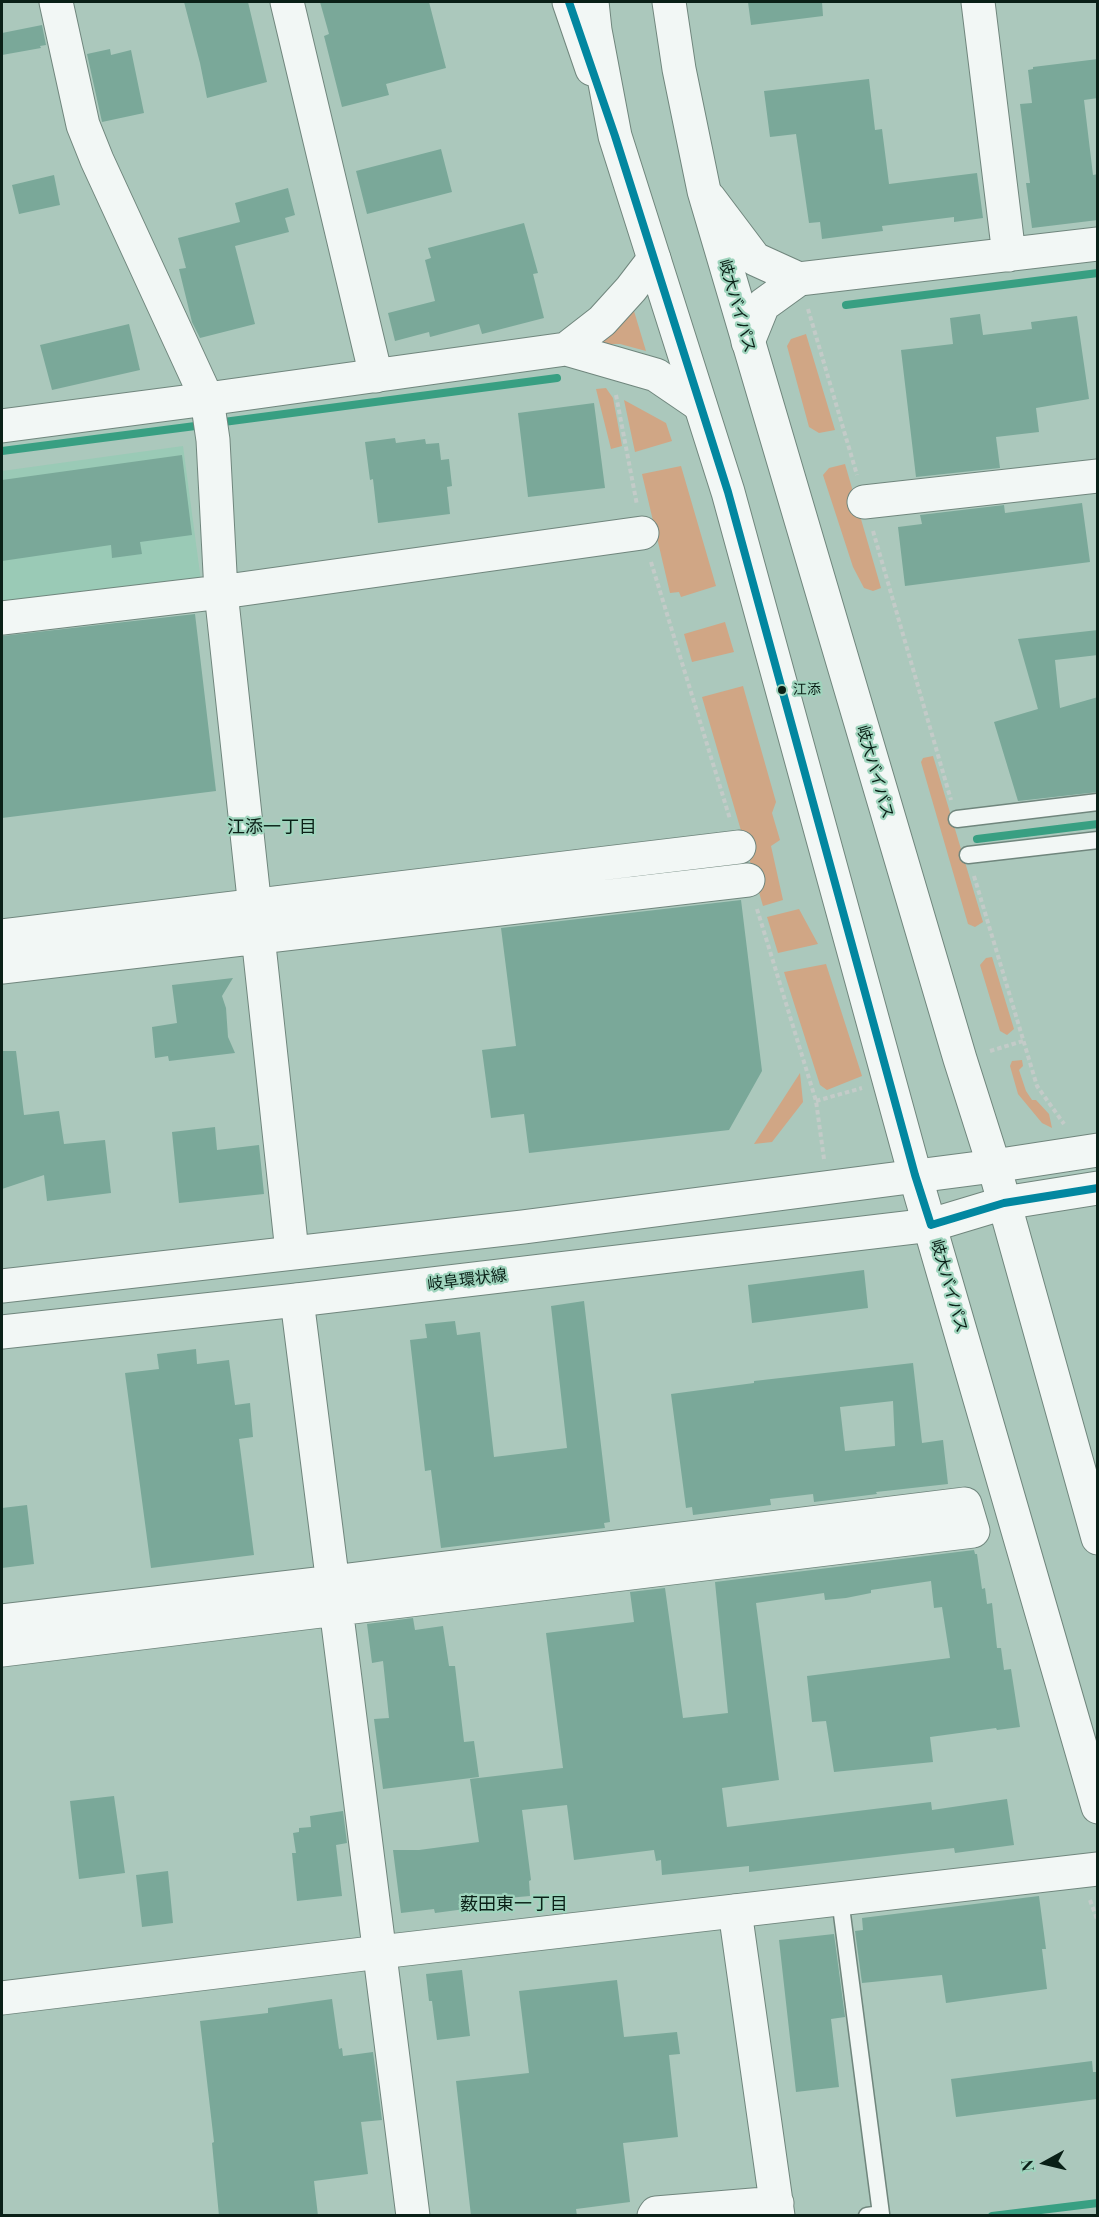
<!DOCTYPE html>
<html>
<head>
<meta charset="utf-8">
<style>
  body { margin:0 }
  #map { position:relative; width:1099px; height:2217px; overflow:hidden; background:#abc8bc; font-family:"Playfair Display",serif }
  canvas { display:block }
  .frame { position:absolute; inset:0; border:3px solid #0a2017; pointer-events:none }
  .north { position:absolute; left:1015px; top:2133px; width:60px; height:60px; -webkit-text-stroke:4px #9fd4bd; paint-order:stroke; rotate:262deg; font-size:16px; font-weight:700; line-height:24px; text-align:center; color:#0a2017 }
  .north::after { content:''; display:block; margin:auto; width:21px; height:27px; background:#0a2017; clip-path:polygon(50% 0,100% 100%,50% 72%,0 100%) }
</style>
</head>
<body>
<div id="map">
<canvas width="1099" height="2217"></canvas>
<div class="frame"></div>
<div class="north">N</div>
</div>
<script>
const ctx = document.querySelector('canvas').getContext('2d');
ctx.lineJoin = 'round';
function fillPath(path, color) {
  ctx.fillStyle = color;
  ctx.fill(path, 'evenodd');
}
function poly(rows) {
  const path = new Path2D();
  for (const r of rows) {
    path.moveTo(r[0], r[1]);
    for (let i = 2; i < r.length; i += 2) path.lineTo(r[i], r[i + 1]);
  }
  return path;
}
function trace(path, color, width, dash) {
  ctx.strokeStyle = color;
  ctx.lineWidth = width;
  ctx.lineCap = dash ? 'butt' : 'round';
  ctx.setLineDash(dash || []);
  ctx.stroke(path);
}
function write(font, color, halo, rows, align = 'center') {
  ctx.font = font + ' "Playfair Display","Noto Sans JP",serif';
  ctx.lineWidth = 4.5;
  ctx.setLineDash([]);
  ctx.textBaseline = 'middle';
  ctx.strokeStyle = halo;
  ctx.fillStyle = color;
  for (const [text, x, y, turn = 0] of rows) {
    ctx.save();
    ctx.translate(x, y);
    ctx.rotate((+turn || 0) * Math.PI / 180);
    ctx.textAlign = isNaN(turn) ? turn : align;
    if (halo) ctx.strokeText(text, 0, 0);
    ctx.fillText(text, 0, 0);
    ctx.restore();
  }
}
const built = poly([
  [183,446,201,581,2,609,2,471]
]);
const green = poly([
  [631,301,646,351,620,344,601,344,597,331],
  [806,334,835,430,819,433,809,427,787,346,791,339],
  [606,388,613,398,622,446,611,449,596,389],
  [624,400,666,423,672,441,635,452],
  [845,464,881,588,873,591,864,588,853,567,823,475,829,468],
  [681,466,716,586,681,597,679,592,670,593,642,474],
  [725,622,734,652,692,662,684,634],
  [743,686,776,802,772,813,780,840,771,846,783,900,763,906,702,697],
  [933,756,983,922,975,927,968,924,921,762,923,758],
  [799,909,818,944,778,953,767,917],
  [992,957,1014,1029,1007,1035,1000,1031,980,965,986,958],
  [826,964,862,1076,827,1090,820,1085,784,972],
  [1022,1060,1023,1066,1019,1070,1026,1091,1032,1100,1036,1100,1049,1114,1052,1128,1042,1123,1018,1094,1010,1066,1012,1061],
  [800,1073,803,1102,772,1142,754,1144]
]);
const stream = poly([
  [846,305,1098,273],
  [216,423,557,378],
  [2,451,203,425],
  [977,839,1098,824],
  [992,2216,1098,2203]
]);
const building = poly([
  [184,2,248,2,267,82,207,98,200,63],
  [320,2,429,2,446,68,386,84,389,95,342,107,324,36,329,34],
  [748,2,822,2,823,16,751,25],
  [42,25,46,45,40,46,41,48,2,55,2,33],
  [110,49,111,55,131,50,144,113,102,122,87,54],
  [1098,59,1098,98,1084,100,1093,175,1098,174,1098,220,1032,228,1026,183,1030,183,1020,104,1032,103,1028,70,1033,69,1033,67],
  [869,79,875,130,882,129,889,184,977,173,983,218,954,222,954,217,882,226,883,231,822,239,820,222,809,223,796,134,770,137,764,91],
  [441,149,452,192,367,214,356,171],
  [54,175,60,205,19,214,12,185],
  [288,188,295,215,285,218,289,232,235,246,255,324,200,338,192,322,179,269,186,268,178,238,240,222,235,203],
  [524,223,538,273,533,274,544,318,482,334,479,324,430,337,429,332,395,341,388,313,435,301,425,260,431,258,428,248],
  [980,314,983,335,1032,329,1031,322,1077,316,1089,399,1036,408,1039,432,996,437,1000,468,916,477,901,350,953,344,950,318],
  [129,324,140,370,52,390,40,345],
  [594,403,605,488,528,497,518,413],
  [395,438,396,443,425,439,426,444,439,443,441,460,449,459,452,486,447,487,450,514,378,523,373,479,370,480,365,442],
  [182,455,192,535,140,542,142,554,112,558,111,545,2,561,2,480],
  [1082,503,1090,562,905,586,898,527,922,524,920,515,1004,505,1005,513],
  [195,614,216,791,2,818,2,636],
  [1098,630,1098,655,1055,660,1060,708,1098,697,1098,792,1018,801,994,722,1038,709,1018,639],
  [741,900,762,1071,729,1130,529,1153,524,1114,491,1118,482,1050,516,1046,501,928],
  [233,978,222,996,226,1008,228,1037,235,1053,169,1061,168,1056,155,1058,152,1027,177,1023,172,985],
  [2,1051,16,1051,24,1115,59,1111,64,1144,105,1140,111,1193,47,1201,44,1175,2,1189],
  [215,1127,217,1150,259,1145,264,1194,179,1203,172,1132],
  [864,1270,868,1308,752,1323,748,1285],
  [584,1301,610,1522,604,1523,605,1528,441,1548,431,1470,425,1471,410,1340,427,1338,425,1324,455,1321,457,1335,480,1332,494,1457,567,1448,551,1306],
  [196,1349,197,1364,229,1360,235,1405,250,1403,253,1437,239,1439,254,1555,151,1568,125,1373,159,1369,157,1354],
  [913,1363,922,1443,943,1440,948,1484,876,1492,877,1494,814,1502,813,1494,770,1499,771,1505,693,1515,692,1507,686,1508,671,1394,754,1383,754,1381],
  [893,1401,895,1446,845,1451,840,1407],
  [27,1505,34,1564,2,1568,2,1508],
  [974,1550,975,1554,977,1554,982,1589,985,1588,987,1604,992,1603,997,1648,1001,1648,1004,1670,1011,1669,1020,1727,997,1730,996,1728,930,1737,933,1762,834,1772,826,1721,812,1722,807,1676,950,1658,942,1607,934,1608,931,1581,871,1590,871,1593,846,1598,825,1600,824,1593,756,1603,779,1780,722,1788,727,1827,931,1802,932,1810,1007,1799,1014,1845,955,1853,954,1848,749,1872,749,1866,662,1875,661,1860,656,1861,654,1850,574,1860,567,1805,522,1810,531,1880,529,1881,530,1896,507,1898,508,1902,494,1903,495,1905,435,1913,434,1909,401,1913,393,1850,419,1850,479,1842,470,1779,563,1768,546,1633,634,1622,630,1592,665,1588,683,1718,728,1713,715,1582],
  [413,1618,415,1630,443,1626,449,1666,455,1666,464,1742,474,1741,479,1777,383,1789,374,1719,389,1718,383,1661,372,1663,367,1624],
  [114,1796,125,1873,79,1879,70,1801],
  [343,1811,347,1843,336,1845,342,1896,297,1901,292,1853,296,1853,293,1833,299,1832,299,1828,311,1827,310,1816],
  [168,1871,173,1923,142,1927,136,1875],
  [1039,1896,1046,1949,1042,1949,1047,1989,946,2003,942,1975,862,1983,855,1931,863,1930,862,1918],
  [834,1934,845,2017,831,2019,839,2087,796,2092,779,1940],
  [462,1970,470,2036,437,2040,432,2001,429,2001,426,1974],
  [617,1980,624,2037,677,2032,680,2054,669,2055,678,2137,623,2143,630,2202,576,2209,577,2216,471,2216,456,2081,529,2073,519,1991],
  [332,1999,339,2049,342,2048,343,2056,373,2052,382,2120,361,2122,368,2174,314,2181,318,2216,219,2216,212,2143,214,2142,200,2021,268,2013,268,2008],
  [1092,2061,1093,2072,1097,2072,1097,2099,956,2117,951,2079]
]);
const path = poly([
  [808,309,857,475],
  [616,395,637,505],
  [873,531,951,800],
  [651,562,730,819],
  [974,876,1037,1086,1064,1124],
  [757,909,816,1101,824,1159],
  [990,1051,1023,1041],
  [816,1101,862,1088],
  [1090,1900,1098,1922]
]);
const lane = poly([
  [957,819,1098,802],
  [968,855,1098,840],
  [840,1899,881,2214,867,2216]
]);
const street = poly([
  [56,2,83,125,97,160,207,399,213,440,221,592,292,1252],
  [287,2,376,376],
  [978,2,1009,255],
  [709,198,755,259,799,279,763,305,748,342],
  [799,279,1098,244],
  [566,349,602,321,631,289,654,259],
  [207,399,566,349,656,375,700,405],
  [864,502,1098,476],
  [2,618,221,592,642,533],
  [2,936,739,847],
  [2,967,748,880],
  [297,1300,413,2216],
  [2,1621,334,1582,965,1504,973,1531,2,1650],
  [735,1911,778,2216],
  [654,2216,656,2213,777,2203]
]);
const secondary = poly([
  [2,426,207,399],
  [2,1998,380,1952,1098,1869]
]);
const primary = poly([
  [569,2,592,69],
  [2,1286,523,1227,994,1166,1098,1150],
  [2,1332,297,1300,931,1225,1004,1203,1098,1188]
]);
const highway = poly([
  [592,2,595,30,615,136,728,492,915,1175,1098,1807],
  [669,2,679,69,704,191,960,1059,994,1166,1098,1538]
]);
const bus1 = poly([
  [569,2,615,136,728,492,915,1175,931,1225,1004,1203,1098,1188]
]);
const markers = [
  [782,690,5,"#0a2017"]
];
const busNames = [
  ["江添",793,690]
];
const streetNames = [
  ["岐大バイパス",737,306,74],
  ["岐大バイパス",875,772,74],
  ["岐阜環状線",467,1280,-7],
  ["岐大バイパス",949,1286,74]
];
const neighbourhoodNames = [
  ["江添一丁目",272,827],
  ["薮田東一丁目",514,1904]
];
fillPath(built, '#9acab6');
fillPath(green, '#d0a685');
trace(stream, '#389f82', 8);
fillPath(building, '#7aa899');
trace(lane, '#70867d', 19);
trace(street, '#70867d', 35);
trace(secondary, '#70867d', 35);
trace(primary, '#70867d', 35);
trace(highway, '#70867d', 35);
trace(path, '#c3cbc8', 4, [4.5, 3]);
trace(lane, '#f2f7f5', 16);
trace(street, '#f2f7f5', 33);
trace(secondary, '#f2f7f5', 33);
trace(primary, '#f2f7f5', 33);
trace(highway, '#f2f7f5', 33);
trace(bus1, '#0287a0', 8);
for (const [x, y, r, color] of markers) {
  const dot = new Path2D();
  dot.arc(x, y, r, 0, 2 * Math.PI);
  ctx.fillStyle = color;
  ctx.fill(dot);
  trace(dot, '#9fd4bd', 2);
}
write('14px', '#0a2017', '#9fd4bd', busNames, 'left');
write('16px', '#0a2017', '#9fd4bd', streetNames);
write('18px', '#0a2017', '#9fd4bd', neighbourhoodNames);
</script>
</body>
</html>
